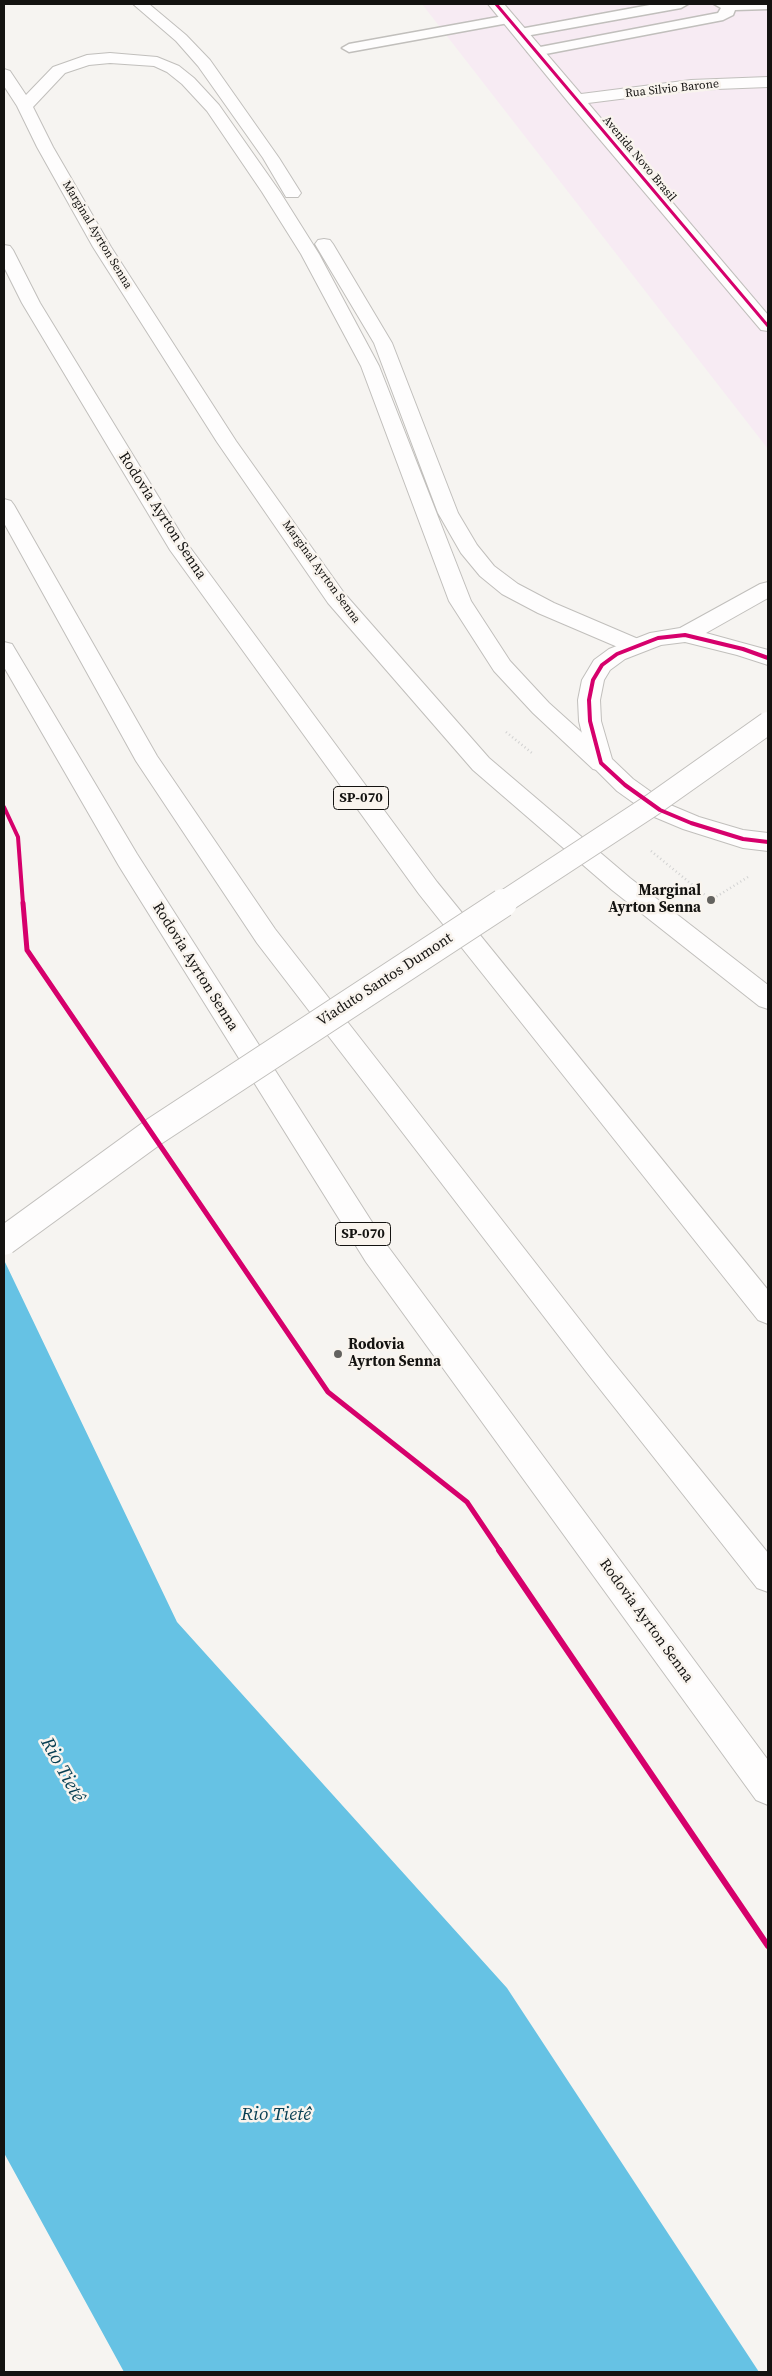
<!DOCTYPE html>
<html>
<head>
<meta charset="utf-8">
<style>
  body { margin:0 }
  #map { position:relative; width:772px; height:2376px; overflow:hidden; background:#f6f4f1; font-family:"Source Serif 4",serif }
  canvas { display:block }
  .frame { position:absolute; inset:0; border:5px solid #141311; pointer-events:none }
</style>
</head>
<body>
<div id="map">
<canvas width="772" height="2376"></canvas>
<div class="frame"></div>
</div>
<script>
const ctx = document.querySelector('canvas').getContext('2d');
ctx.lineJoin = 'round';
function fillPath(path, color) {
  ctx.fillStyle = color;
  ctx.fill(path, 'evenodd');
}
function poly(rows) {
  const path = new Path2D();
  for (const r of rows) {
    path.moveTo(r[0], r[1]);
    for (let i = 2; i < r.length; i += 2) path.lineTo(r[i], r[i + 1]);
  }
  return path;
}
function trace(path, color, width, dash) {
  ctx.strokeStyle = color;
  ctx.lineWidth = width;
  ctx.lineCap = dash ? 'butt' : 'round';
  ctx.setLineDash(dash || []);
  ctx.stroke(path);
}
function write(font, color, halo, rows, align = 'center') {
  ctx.font = font + ' "Source Serif 4",serif';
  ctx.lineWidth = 5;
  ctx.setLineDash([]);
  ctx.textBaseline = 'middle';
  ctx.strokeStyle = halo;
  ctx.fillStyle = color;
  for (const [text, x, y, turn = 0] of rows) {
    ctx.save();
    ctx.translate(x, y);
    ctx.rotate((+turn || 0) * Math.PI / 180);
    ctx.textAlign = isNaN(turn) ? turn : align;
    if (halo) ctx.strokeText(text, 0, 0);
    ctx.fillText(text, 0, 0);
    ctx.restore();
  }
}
const industrial = poly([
  [422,4,768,4,768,449]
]);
const water = poly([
  [4,1260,177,1622,507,1988,759,2372,124,2372,4,2153]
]);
const path = poly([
  [506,732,532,753],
  [651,851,711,900,748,877]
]);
const lane = poly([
  [655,4,688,4,681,8,520,37,513,33,520,29,655,4],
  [714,4,768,4,768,9,735,10,733,15,723,20,535,56,528,52,535,48,718,13,721,8,714,4],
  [509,15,516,19,514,22,349,52,342,48,349,44,509,15]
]);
const secondary = poly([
  [488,4,504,4,581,94,691,80,768,77,768,87,691,90,588,103,768,315,768,331,761,330,569,103,488,4],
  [768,582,768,598,706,633,768,650,768,665,737,655,685,642,661,645,625,659,610,670,604,680,600,700,601,721,612,759,633,779,668,804,699,817,743,830,768,833,768,851,743,848,683,829,652,816,617,791,589,763,579,721,578,700,582,680,594,660,609,649,650,633,680,628,760,584,768,582]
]);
const highway = poly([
  [133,4,149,4,186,35,210,60,279,158,301,193,298,197,286,197,263,158,198,66,176,41,133,4],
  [110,53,157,57,179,66,194,78,219,105,280,192,319,254,379,366,471,601,510,661,549,703,609,757,613,763,609,769,601,771,593,769,533,713,494,671,449,601,361,366,301,254,262,192,207,111,182,84,167,72,154,66,110,63,89,65,65,73,33,107,53,147,111,247,236,441,344,593,489,758,630,878,768,985,768,1009,759,1006,612,890,473,770,328,603,217,442,93,247,37,147,17,106,4,86,4,69,10,71,26,95,53,67,87,55,110,53],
  [324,239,330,240,333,244,392,343,458,513,477,545,494,566,518,584,554,603,643,641,646,646,643,651,635,653,627,651,538,613,502,594,480,576,461,553,438,513,374,343,315,244,318,240,324,239],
  [4,245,10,246,13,250,40,303,186,542,437,882,768,1290,768,1324,758,1320,419,894,170,550,22,303,4,267,4,245],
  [4,499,11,501,14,505,157,756,275,929,608,1356,768,1553,768,1592,757,1588,588,1374,257,943,136,761,4,523,4,499],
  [4,642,12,644,137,854,386,1244,768,1760,768,1805,756,1800,366,1262,119,866,4,667,4,642]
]);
const secondaryBridgeFar1 = poly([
  [501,904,652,805,768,723]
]);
const secondaryBridge = poly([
  [4,1241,155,1131,503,903]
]);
const cyclewayFar3 = poly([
  [496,4,768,326]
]);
const cyclewayFar2 = poly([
  [768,658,743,649,685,635,658,638,617,654,602,665,593,680,589,700,590,721,601,763,625,785,660,810,691,823,743,839,768,842],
  [4,807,18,837,23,904]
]);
const cyclewayFar1 = poly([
  [23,903,27,950,328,1392,467,1502,500,1551]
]);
const cycleway = poly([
  [499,1550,768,1946]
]);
const markers = [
  [711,900,5,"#63625f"],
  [338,1354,5,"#63625f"]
];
const farStreetnames = [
  ["Rua Silvio Barone",672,89,-6],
  ["Avenida Novo Brasil",639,159,50],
  ["Marginal Ayrton Senna",97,235,59],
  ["Marginal Ayrton Senna",321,572,54]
];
const shields = [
  [361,798,55],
  [363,1234,55]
];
const shieldNames = [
  ["SP-070",361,798],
  ["SP-070",363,1234]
];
const streetNames = [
  ["Rodovia Ayrton Senna",162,516,57],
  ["Rodovia Ayrton Senna",195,967,58],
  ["Viaduto Santos Dumont",385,980,-33],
  ["Rodovia Ayrton Senna",646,1621,54]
];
const poiNames = [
  ["Marginal",701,891],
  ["Ayrton Senna",701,908],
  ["Rodovia",348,1345,"left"],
  ["Ayrton Senna",348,1362,"left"]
];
const nearWaternames = [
  ["Rio Tietê",62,1770,61],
  ["Rio Tietê",276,2115]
];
fillPath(industrial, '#f7ebf3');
fillPath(water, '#66c2e4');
trace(lane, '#c1bfbc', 3);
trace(secondary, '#c1bfbc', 2);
trace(highway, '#c1bfbc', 2);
trace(path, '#d2d2d2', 2.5, [1, 3]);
fillPath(lane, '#fefdfd');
fillPath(secondary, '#fefdfd');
fillPath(highway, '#fefdfd');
trace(secondaryBridgeFar1, '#c1bfbc', 24, []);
trace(secondaryBridge, '#c1bfbc', 30, []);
trace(secondaryBridgeFar1, '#fefdfd', 22);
trace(secondaryBridge, '#fefdfd', 28);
trace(cyclewayFar3, '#d6006c', 3);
trace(cyclewayFar2, '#d6006c', 4);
trace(cyclewayFar1, '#d6006c', 5);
trace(cycleway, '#d6006c', 6);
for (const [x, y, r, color] of markers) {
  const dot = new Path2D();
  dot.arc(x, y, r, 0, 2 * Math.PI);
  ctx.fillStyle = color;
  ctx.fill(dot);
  trace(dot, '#f9f4ee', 2);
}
write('12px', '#141311', '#f9f4ee', farStreetnames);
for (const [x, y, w] of shields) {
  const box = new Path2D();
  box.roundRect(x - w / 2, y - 11.5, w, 23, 4);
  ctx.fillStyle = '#f9f4ee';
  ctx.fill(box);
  trace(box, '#141311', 1);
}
write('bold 14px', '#141311', null, shieldNames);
write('15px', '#141311', '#f9f4ee', streetNames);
write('bold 15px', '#141311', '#f9f4ee', poiNames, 'right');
write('italic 19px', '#063e52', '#f9f4ee', nearWaternames);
</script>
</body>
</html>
